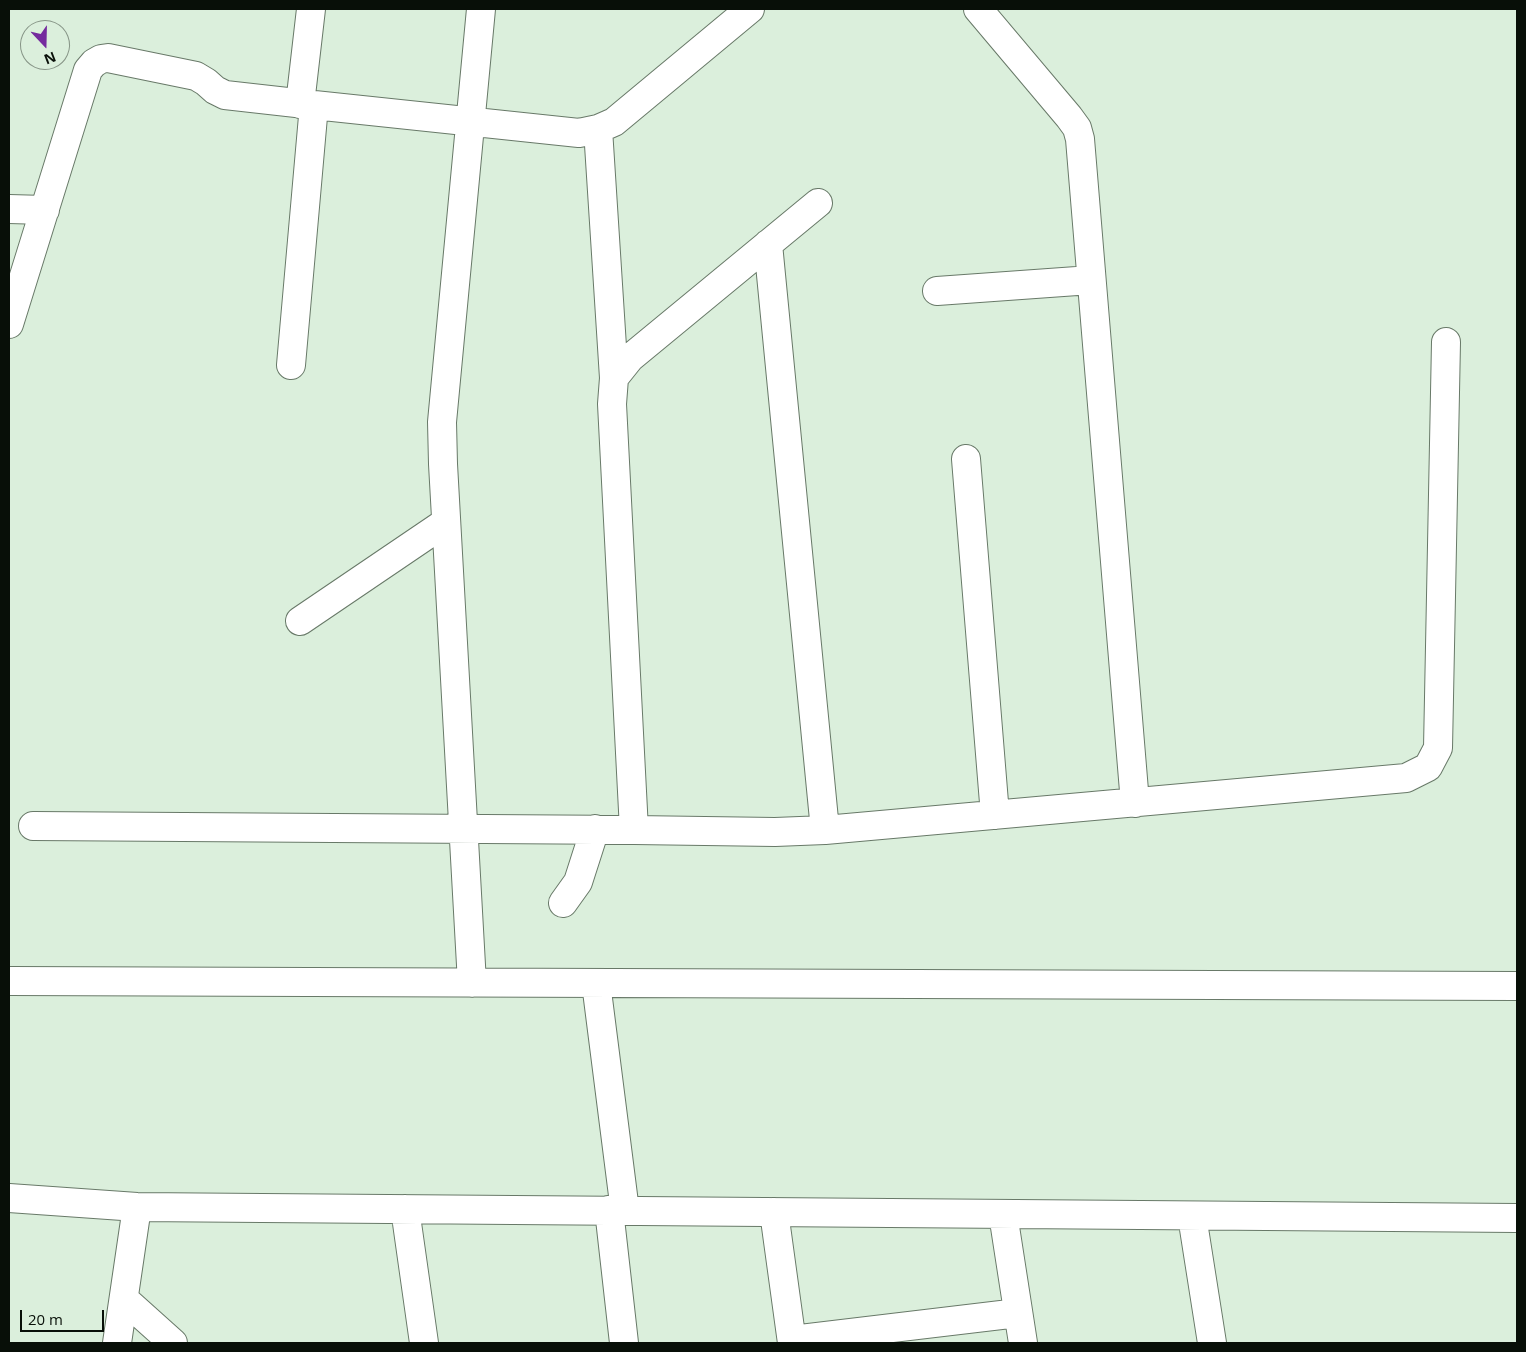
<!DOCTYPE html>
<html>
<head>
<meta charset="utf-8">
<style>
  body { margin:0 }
  #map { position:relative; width:1526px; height:1352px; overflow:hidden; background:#dbefdc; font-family:"Open Sans",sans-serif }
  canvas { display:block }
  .frame { position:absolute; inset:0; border:10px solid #080f08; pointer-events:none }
  .north { position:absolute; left:20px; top:20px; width:50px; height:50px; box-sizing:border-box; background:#dbefdc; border:1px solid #879587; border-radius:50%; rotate:159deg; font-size:14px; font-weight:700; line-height:20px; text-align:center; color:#080f08 }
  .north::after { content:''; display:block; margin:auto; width:18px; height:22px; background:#752b9e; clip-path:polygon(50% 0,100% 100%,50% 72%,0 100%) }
  .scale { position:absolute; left:20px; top:1310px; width:84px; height:22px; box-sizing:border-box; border:2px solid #080f08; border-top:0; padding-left:6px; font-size:15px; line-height:18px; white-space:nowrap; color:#080f08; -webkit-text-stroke:4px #dbefdc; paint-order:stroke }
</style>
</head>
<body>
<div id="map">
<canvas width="1526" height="1352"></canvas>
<div class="frame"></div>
<div class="north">N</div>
<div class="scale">20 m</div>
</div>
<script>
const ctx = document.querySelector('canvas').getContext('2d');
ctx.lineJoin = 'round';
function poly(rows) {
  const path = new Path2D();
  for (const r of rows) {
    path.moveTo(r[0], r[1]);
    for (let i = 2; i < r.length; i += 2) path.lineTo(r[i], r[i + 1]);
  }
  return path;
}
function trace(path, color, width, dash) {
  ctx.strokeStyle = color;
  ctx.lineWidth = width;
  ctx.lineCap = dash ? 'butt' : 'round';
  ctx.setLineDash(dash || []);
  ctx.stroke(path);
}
const minor = poly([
  [978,9,1069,117,1077,128,1080,139,1135,803],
  [300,104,311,9],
  [598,129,614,378],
  [9,209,45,210],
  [768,244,825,830],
  [937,291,1091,280],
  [9,324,88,70,94,63,101,59,108,58,196,76,206,82,215,90,225,95,314,105,579,133,598,129,614,122,750,9],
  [291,365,314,105],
  [966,459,995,815],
  [300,621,446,522],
  [33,826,634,830,775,832,825,830,1406,778,1428,767,1438,748,1446,342],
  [634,830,612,404,614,378,630,358,818,203],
  [563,903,578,882,595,829],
  [9,981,1517,986],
  [472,983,443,464,442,422,481,9],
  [596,983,625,1211],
  [9,1198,137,1207,1517,1218],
  [405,1209,424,1343],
  [609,1210,624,1343],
  [774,1212,792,1343],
  [1003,1214,1023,1343],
  [1192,1216,1212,1343],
  [124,1299,173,1343],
  [792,1340,1018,1313],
  [117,1343,137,1207]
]);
trace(minor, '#687968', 30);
trace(minor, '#fff', 28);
</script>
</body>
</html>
